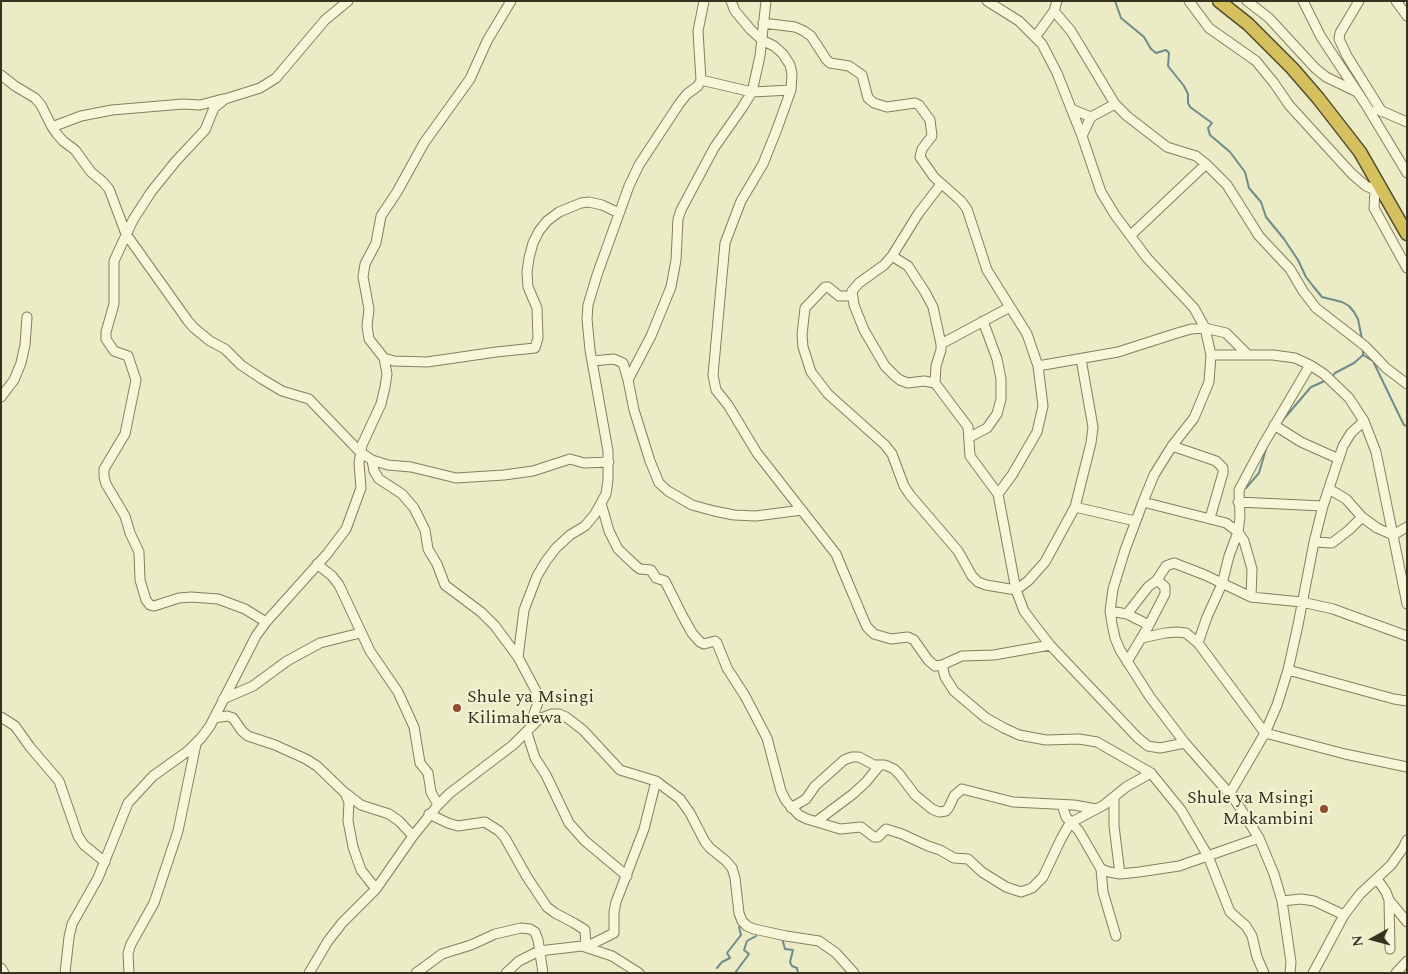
<!DOCTYPE html>
<html>
<head>
<meta charset="utf-8">
<style>
  body { margin:0 }
  #map { position:relative; width:1408px; height:974px; overflow:hidden; background:#ebebc6; font-family:Spectral,serif }
  canvas { display:block }
  .frame { position:absolute; inset:0; border:2px solid #373120; pointer-events:none }
  .north { position:absolute; left:1348px; top:914px; width:50px; height:50px; -webkit-text-stroke:4px #f3f3d5; paint-order:stroke; rotate:263deg; font-size:14px; font-weight:700; line-height:20px; text-align:center; color:#373120 }
  .north::after { content:''; display:block; margin:auto; width:18px; height:22px; background:#373120; clip-path:polygon(50% 0,100% 100%,50% 72%,0 100%) }
</style>
</head>
<body>
<div id="map">
<canvas width="1408" height="974"></canvas>
<div class="frame"></div>
<div class="north">N</div>
</div>
<script>
const ctx = document.querySelector('canvas').getContext('2d');
ctx.lineJoin = 'round';
function poly(rows) {
  const path = new Path2D();
  for (const r of rows) {
    path.moveTo(r[0], r[1]);
    for (let i = 2; i < r.length; i += 2) path.lineTo(r[i], r[i + 1]);
  }
  return path;
}
function trace(path, color, width, dash) {
  ctx.strokeStyle = color;
  ctx.lineWidth = width;
  ctx.lineCap = dash ? 'butt' : 'round';
  ctx.setLineDash(dash || []);
  ctx.stroke(path);
}
function write(font, color, halo, rows, align = 'center') {
  ctx.font = font + ' Spectral,serif';
  ctx.lineWidth = 4;
  ctx.setLineDash([]);
  ctx.textBaseline = 'middle';
  ctx.strokeStyle = halo;
  ctx.fillStyle = color;
  for (const [text, x, y, turn = 0] of rows) {
    ctx.save();
    ctx.translate(x, y);
    ctx.rotate((+turn || 0) * Math.PI / 180);
    ctx.textAlign = isNaN(turn) ? turn : align;
    if (halo) ctx.strokeText(text, 0, 0);
    ctx.fillText(text, 0, 0);
    ctx.restore();
  }
}
const stream = poly([
  [1115,1,1121,18,1144,37,1151,49,1156,53,1166,50,1169,53,1168,66,1184,86,1188,94,1188,103,1190,107,1212,123,1208,128,1210,135,1230,152,1245,172,1249,188,1261,202,1266,217,1284,239,1298,260,1306,277,1313,286,1322,297,1342,302,1349,306,1354,312,1358,319,1362,339],
  [1363,349,1363,355,1373,361,1399,415,1404,425,1407,426],
  [1331,378,1335,373,1354,363,1363,355],
  [1282,421,1311,387,1327,380],
  [1246,488,1259,473,1266,449],
  [782,938,785,949,793,950,790,962,792,966,797,968,798,973],
  [717,968,722,962,730,958,727,953,741,935,739,927],
  [735,973,749,954,744,950,747,941,756,936]
]);
const minor = poly([
  [731,1,735,11,751,30,762,40,774,46,783,54,790,65,792,74,791,90,777,129,763,164,741,201,725,243,713,375,716,390,728,405,757,453,836,554,862,616,867,627,874,634,891,639,908,637,914,640,928,660,935,666,942,665,962,656,994,655,1050,645],
  [987,1,1019,21,1042,44,1057,73,1082,136,1101,192,1115,215,1147,258,1194,308,1205,328,1211,355,1209,382,1194,418,1172,446,1154,475,1143,502,1125,550,1113,589,1110,611,1112,624,1115,638,1120,650,1150,697,1185,743,1235,800,1259,838,1274,874,1282,901,1291,962,1290,973],
  [1189,1,1209,28,1256,61,1274,83,1289,105,1352,174,1366,186,1385,194],
  [1247,1,1269,18,1315,68,1326,77,1357,92],
  [1303,1,1321,37,1366,105,1407,173],
  [1359,1,1340,33,1339,39,1347,56,1382,112],
  [1396,1,1407,16],
  [1054,11,1071,31,1115,104,1127,116,1167,147,1196,156,1206,164,1227,185,1259,236,1290,269,1303,291,1316,308,1365,346,1386,368,1407,384],
  [763,23,795,27,804,31,811,36,826,59,830,63,849,66,862,75,868,98,874,103,887,107,915,103,919,105,930,120,932,136,922,149,920,157,934,177,961,201,967,209,987,270,1027,334,1038,366,1043,406,1037,432,1012,475,998,494],
  [1036,36,1054,11,1057,1],
  [1,75,15,86,35,98,41,105,52,127,57,134,63,141,75,150,91,172,103,182,109,189,126,234,188,321,194,328,210,341,225,349,241,365,262,379,282,391,309,399,360,452,372,460,388,465,411,467,456,478,504,475,533,471,570,459,584,463,609,462],
  [701,80,752,92,791,90],
  [1071,109,1091,117],
  [1377,109,1407,122],
  [52,127,81,116,112,110,183,104,200,105,223,99],
  [1082,136,1091,117,1115,104],
  [941,184,918,214,892,256,884,265,859,283,852,291,854,305,864,330,885,366,895,376,900,380,908,383,924,381,935,383,968,427,970,456,998,494,1016,590,1024,611,1033,623,1050,645,1138,738,1148,746,1160,748,1185,743],
  [1375,190,1374,208,1407,268],
  [1131,235,1206,164],
  [892,256,908,266,925,292,933,307,941,344,941,350,936,366,935,383],
  [852,296,839,296,828,287,825,287,805,308,802,335,803,347,811,372,828,394,885,445,892,454,904,486,910,495,958,551,972,576,978,582,986,585,1016,590,1028,581,1045,562,1075,507,1091,443,1093,427,1081,359],
  [941,344,1010,307],
  [1211,355,1273,355,1295,358,1310,365,1324,374,1349,398,1364,421,1376,452,1407,604],
  [384,358,394,361,427,362,496,352,535,348,538,338,537,308,528,287,527,272,529,258,533,243,539,231,547,221,559,212,581,203,589,202,602,205,619,213],
  [592,361,614,359,623,363,628,380,634,410,650,461,659,483,668,491,692,505,714,511,734,515,756,516,802,510],
  [1038,366,1118,352,1174,334,1191,329,1205,328,1226,333,1248,355],
  [628,380,651,336,671,287,676,260,678,219,681,210,714,148,742,108,752,92,760,56,766,1],
  [1,397,14,380,21,363,25,345,27,317],
  [1274,425,1301,442,1339,459],
  [970,437,987,428,997,414,1001,399,1001,379,997,359,983,321],
  [1172,446,1216,461,1223,468,1223,473,1210,518],
  [372,460,374,471,379,479,402,494,414,508,425,530,428,549,437,564,445,585,481,612,495,626,518,657,536,691,538,702,533,717,534,724],
  [1329,489,1346,499,1362,517,1377,528,1393,535,1407,527],
  [1143,502,1226,523,1238,532,1244,541,1252,569,1251,597],
  [1238,502,1323,506],
  [601,503,609,531,618,549,636,566,640,569,651,570,656,578,665,581,682,615,692,633,700,642,704,644,715,641,717,643,727,668,745,696,767,738,781,791,786,801,799,815,807,819,840,829,861,827,874,837,878,837,886,829,902,834,928,846,940,850,954,858,968,859,982,872,1006,887,1021,892,1032,888,1043,877,1061,839,1070,823,1104,805,1126,787,1151,773],
  [1075,507,1135,521],
  [1314,542,1332,543,1349,530,1362,517],
  [317,564,332,576,339,585,370,651,398,692,414,727,420,763,428,773,431,792,438,805],
  [1110,611,1127,614,1149,625],
  [1127,614,1148,587,1157,580,1166,566,1174,563,1205,575,1251,597,1302,602,1333,609,1407,636],
  [266,622,245,609,218,599,191,597,179,598,154,606,150,605,146,600,140,580,139,552,130,533,125,516,106,484,104,477,104,469,125,434,136,380,128,356,114,351,106,339,106,332,114,304,114,261,133,220,151,192,176,161,205,130,214,108,225,99,260,88,276,78,325,20,348,1],
  [1142,638,1165,633,1177,632,1186,633,1198,643,1265,733,1345,754,1407,767],
  [1198,643,1207,617,1222,584,1229,556,1238,532,1240,517,1239,490,1263,445,1310,365],
  [518,657,524,610,537,576,546,561,556,548,570,535,585,526,595,514,606,494,608,480,608,451,590,350,587,319,588,305,597,275,629,186,639,165,679,104,687,94,698,86,701,80,698,31,704,1],
  [1127,662,1149,625,1165,594,1165,587,1157,580],
  [942,665,945,677,954,691,986,718,1004,728,1019,735,1046,740,1079,739,1097,742,1151,773,1181,810,1208,856,1230,912,1246,926,1252,936,1257,957,1264,973],
  [1288,670,1394,699,1407,701],
  [223,699,253,686,287,661,320,643,360,633],
  [1,717,15,726,30,747,59,781,78,836,84,845,105,862],
  [214,718,227,716,233,718,242,731,248,736,275,745,306,759,317,766,345,793,349,802,348,821,353,847,361,870,376,889],
  [527,733,535,758,546,775,569,823,585,841,627,876],
  [1230,793,1265,733,1277,705,1288,670,1298,625,1314,542,1323,506,1343,446,1351,433,1364,421],
  [347,794,361,805,389,814,399,821,413,836],
  [1114,798,1114,826,1120,874],
  [1062,805,1066,817,1079,831,1101,869,1109,872,1120,874,1139,872,1179,866,1259,838],
  [791,808,806,799,815,786,844,760,852,757,859,757,874,765,885,765,894,769,900,775,915,795,932,809,939,812,946,811,949,807,954,796,962,789,1013,802,1074,805,1096,809],
  [429,814,448,823,458,826,485,822,499,831,505,838,527,877,547,907,555,913,574,923,585,930,586,947,614,933,614,912,616,902,644,829,656,781],
  [817,821,853,794,866,782,880,765],
  [1101,869,1103,892,1116,936],
  [1377,879,1386,892,1389,900,1390,949],
  [1389,900,1407,922],
  [1282,901,1301,899,1314,901,1344,915],
  [1,968,4,973],
  [65,973,69,937,72,924,98,878,128,803,153,776,188,751,201,738,210,726,256,636,266,622,327,554,346,529,361,488,359,463,362,445,381,404,385,387,387,374,384,358,369,339,367,326,369,309,363,277,365,264,376,243,381,216,397,192,424,143,470,79,487,41,511,1],
  [129,973,128,953,131,944,154,903,178,831,196,744],
  [309,973,328,941,342,923,376,889,413,836,438,805,450,793,513,745,539,719,552,714,559,714,566,717,583,730,620,770,656,781,680,799,690,813,705,842,710,848,726,861,732,868,735,878,739,913,742,921,747,926,754,929,786,936,819,941,836,953,854,973],
  [416,973,442,954,471,945,495,934,521,928,530,929,535,932,538,940,543,973],
  [506,973,519,961,539,951,582,946,612,956,639,973],
  [1313,973,1344,915,1360,894,1391,865,1403,848,1407,840],
  [1396,973,1407,961]
]);
const highway = poly([
  [1219,1,1248,24,1292,68,1318,98,1360,152,1407,234]
]);
const markers = [
  [457,708,5,"#904b31"],
  [1324,809,5,"#904b31"]
];
const poiNames = [
  ["Shule ya Msingi",467,698],
  ["Kilimahewa",467,719],
  ["Shule ya Msingi",1314,799,"right"],
  ["Makambini",1314,820,"right"]
];
trace(stream, '#6f8c8d', 2);
trace(minor, '#867e5d', 11);
trace(highway, '#544b31', 15);
trace(minor, '#f7f6d9', 9);
trace(highway, '#d4c15d', 12);
for (const [x, y, r, color] of markers) {
  const dot = new Path2D();
  dot.arc(x, y, r, 0, 2 * Math.PI);
  ctx.fillStyle = color;
  ctx.fill(dot);
  trace(dot, '#f3f3d5', 2);
}
write('18px', '#373120', '#f3f3d5', poiNames, 'left');
</script>
</body>
</html>
